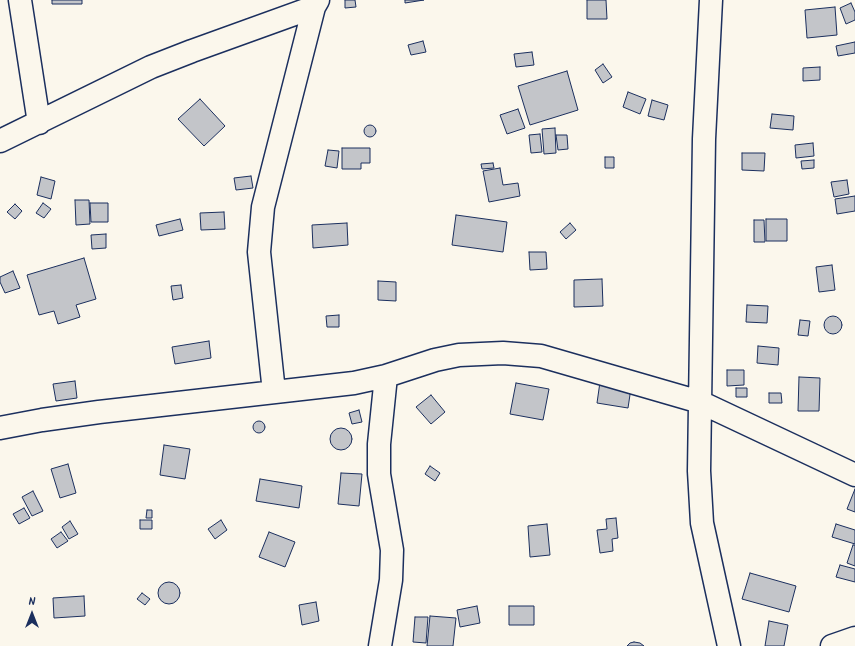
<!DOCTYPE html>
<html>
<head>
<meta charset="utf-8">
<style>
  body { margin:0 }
  #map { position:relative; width:855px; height:646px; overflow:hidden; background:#fbf7ec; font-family:Kalam,sans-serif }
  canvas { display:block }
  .north { position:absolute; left:12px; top:594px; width:40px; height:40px; -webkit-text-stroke:3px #fbf7ec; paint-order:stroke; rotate:0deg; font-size:11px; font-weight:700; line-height:16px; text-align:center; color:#1b2f5e }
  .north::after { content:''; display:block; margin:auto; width:14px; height:18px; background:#1b2f5e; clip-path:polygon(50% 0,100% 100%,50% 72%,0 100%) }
</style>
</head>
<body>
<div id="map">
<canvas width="855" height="646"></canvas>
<div class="north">N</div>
</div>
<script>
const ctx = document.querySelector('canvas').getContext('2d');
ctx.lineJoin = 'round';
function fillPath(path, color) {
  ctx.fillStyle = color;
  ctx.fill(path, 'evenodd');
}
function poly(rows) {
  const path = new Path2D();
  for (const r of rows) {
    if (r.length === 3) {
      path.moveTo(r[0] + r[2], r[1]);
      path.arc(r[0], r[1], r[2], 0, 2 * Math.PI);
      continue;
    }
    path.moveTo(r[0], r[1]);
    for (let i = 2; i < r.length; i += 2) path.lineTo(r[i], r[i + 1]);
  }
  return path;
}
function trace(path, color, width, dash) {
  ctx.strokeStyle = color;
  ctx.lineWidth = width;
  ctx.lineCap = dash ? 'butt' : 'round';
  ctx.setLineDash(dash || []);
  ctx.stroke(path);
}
const building = poly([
  [52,0,82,0,82,4,52,4,52,0],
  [345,0,355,0,356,7,345,8,345,0],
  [405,0,424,0,405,3,405,0],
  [587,0,606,0,607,19,587,19,587,0],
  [851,3,855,12,855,20,846,24,840,8,851,3],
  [835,7,837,35,807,38,805,10,835,7],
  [423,41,426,52,411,55,408,45,423,41],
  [855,42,855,53,838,56,836,46,855,42],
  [532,52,534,65,516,67,514,54,532,52],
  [603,64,612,77,603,83,595,70,603,64],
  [820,67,820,80,803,81,803,68,820,67],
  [567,71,578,110,530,125,518,86,567,71],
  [628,92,646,99,640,114,623,107,628,92],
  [200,99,225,126,204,146,178,119,200,99],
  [652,100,668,105,664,120,648,116,652,100],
  [518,109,525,128,507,134,500,115,518,109],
  [772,114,794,116,793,130,770,128,772,114],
  [370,131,6],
  [555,128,556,153,544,154,542,129,555,128],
  [540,134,542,152,531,153,529,135,540,134],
  [556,135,567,135,568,149,558,150,556,135],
  [813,143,814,156,796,158,795,145,813,143],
  [342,148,370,148,370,163,361,163,361,169,342,169,342,148],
  [328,150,339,151,337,168,325,166,328,150],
  [742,153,765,153,764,171,742,170,742,153],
  [605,157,614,157,614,168,605,168,605,157],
  [814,160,814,168,802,169,801,161,814,160],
  [493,163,494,168,482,169,481,164,493,163],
  [500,168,503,185,518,183,520,196,489,202,483,171,500,168],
  [251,176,253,188,236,190,234,178,251,176],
  [41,177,55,181,51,199,37,195,41,177],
  [847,180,849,194,834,197,831,182,847,180],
  [855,196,855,211,837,214,835,199,855,196],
  [75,200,89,200,90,224,76,225,75,200],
  [43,203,51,209,44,218,36,213,43,203],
  [90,203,108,203,108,222,91,222,90,203],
  [15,204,22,211,15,219,7,212,15,204],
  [224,212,225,229,201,230,200,213,224,212],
  [456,215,507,222,503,252,452,245,456,215],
  [180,219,183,230,159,236,156,225,180,219],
  [766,219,787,219,787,241,766,241,766,219],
  [754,220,764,220,765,242,754,242,754,220],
  [347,223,348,245,313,248,312,225,347,223],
  [570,223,576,230,566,239,560,232,570,223],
  [106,234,106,248,92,249,91,235,106,234],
  [529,252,546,252,547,269,530,270,529,252],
  [84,258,96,299,76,305,80,317,58,324,54,311,39,315,27,275,84,258],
  [832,265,835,290,819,292,816,267,832,265],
  [13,271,20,288,5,293,0,282,0,277,13,271],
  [602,279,603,306,574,307,574,280,602,279],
  [378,281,396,282,396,301,378,300,378,281],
  [181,285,183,298,173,300,171,286,181,285],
  [747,305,768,306,767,323,746,322,747,305],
  [339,315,339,327,327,327,326,316,339,315],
  [833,325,9],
  [800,320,810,321,808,336,798,335,800,320],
  [209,341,211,358,175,364,172,347,209,341],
  [758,346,779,348,778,365,757,363,758,346],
  [727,370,744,370,744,385,727,386,727,370],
  [799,377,820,378,819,411,798,411,799,377],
  [75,381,77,398,56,401,53,384,75,381],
  [600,382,631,388,628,408,597,403,600,382],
  [516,383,549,389,543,420,510,414,516,383],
  [736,388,747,388,747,397,736,397,736,388],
  [769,393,781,393,782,403,769,403,769,393],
  [431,395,445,412,431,424,416,407,431,395],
  [359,410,362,422,352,424,349,413,359,410],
  [259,427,6],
  [341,439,11],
  [164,445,190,449,185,479,160,475,164,445],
  [68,464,76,493,60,498,51,469,68,464],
  [430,466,440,473,435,481,425,474,430,466],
  [341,473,362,474,359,506,338,504,341,473],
  [260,479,302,486,299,508,256,501,260,479],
  [855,489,855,512,847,509,855,489],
  [33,491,43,511,32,516,22,497,33,491],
  [24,508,30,518,19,524,13,514,24,508],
  [147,510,152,510,152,518,146,518,147,510],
  [616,518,618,538,612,539,613,551,600,553,597,530,607,529,606,519,616,518],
  [140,520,152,520,152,529,140,529,140,520],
  [221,520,227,530,215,539,208,529,221,520],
  [70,521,78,534,69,539,62,527,70,521],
  [547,524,550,555,530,557,528,526,547,524],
  [836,524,855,530,855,544,832,537,836,524],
  [61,532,68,541,57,548,51,539,61,532],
  [269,532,295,542,285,567,259,557,269,532],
  [853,545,855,545,855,566,847,563,853,545],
  [840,565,855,569,855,582,836,577,840,565],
  [750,573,796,586,789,612,742,599,750,573],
  [169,593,11],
  [142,593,150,599,145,605,137,599,142,593],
  [84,596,85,616,54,618,53,598,84,596],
  [316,602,319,621,302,625,299,605,316,602],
  [477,606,480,623,460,627,457,610,477,606],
  [509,606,534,606,534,625,509,625,509,606],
  [430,616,456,618,453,646,427,646,430,616],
  [415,617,428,617,426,643,413,642,415,617],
  [769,621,788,625,784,646,765,646,769,621],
  [634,642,640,643,644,646,627,646,630,643,634,642]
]);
const street = poly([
  [20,0,39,123],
  [711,0,704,139,699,471,702,523,729,646],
  [0,141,151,67,192,51,314,7],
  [274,392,259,252,263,207,314,7,318,0],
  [0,428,42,420,99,412,354,383,386,376,435,360,459,355,503,353,541,356,700,402,855,475],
  [380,646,391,580,392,550,379,474,379,444,386,376],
  [832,646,855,638]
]);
fillPath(building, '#c3c5c9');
trace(building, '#1b2f5e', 1);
trace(street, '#1b2f5e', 25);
trace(street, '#fbf7ec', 22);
</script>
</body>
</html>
